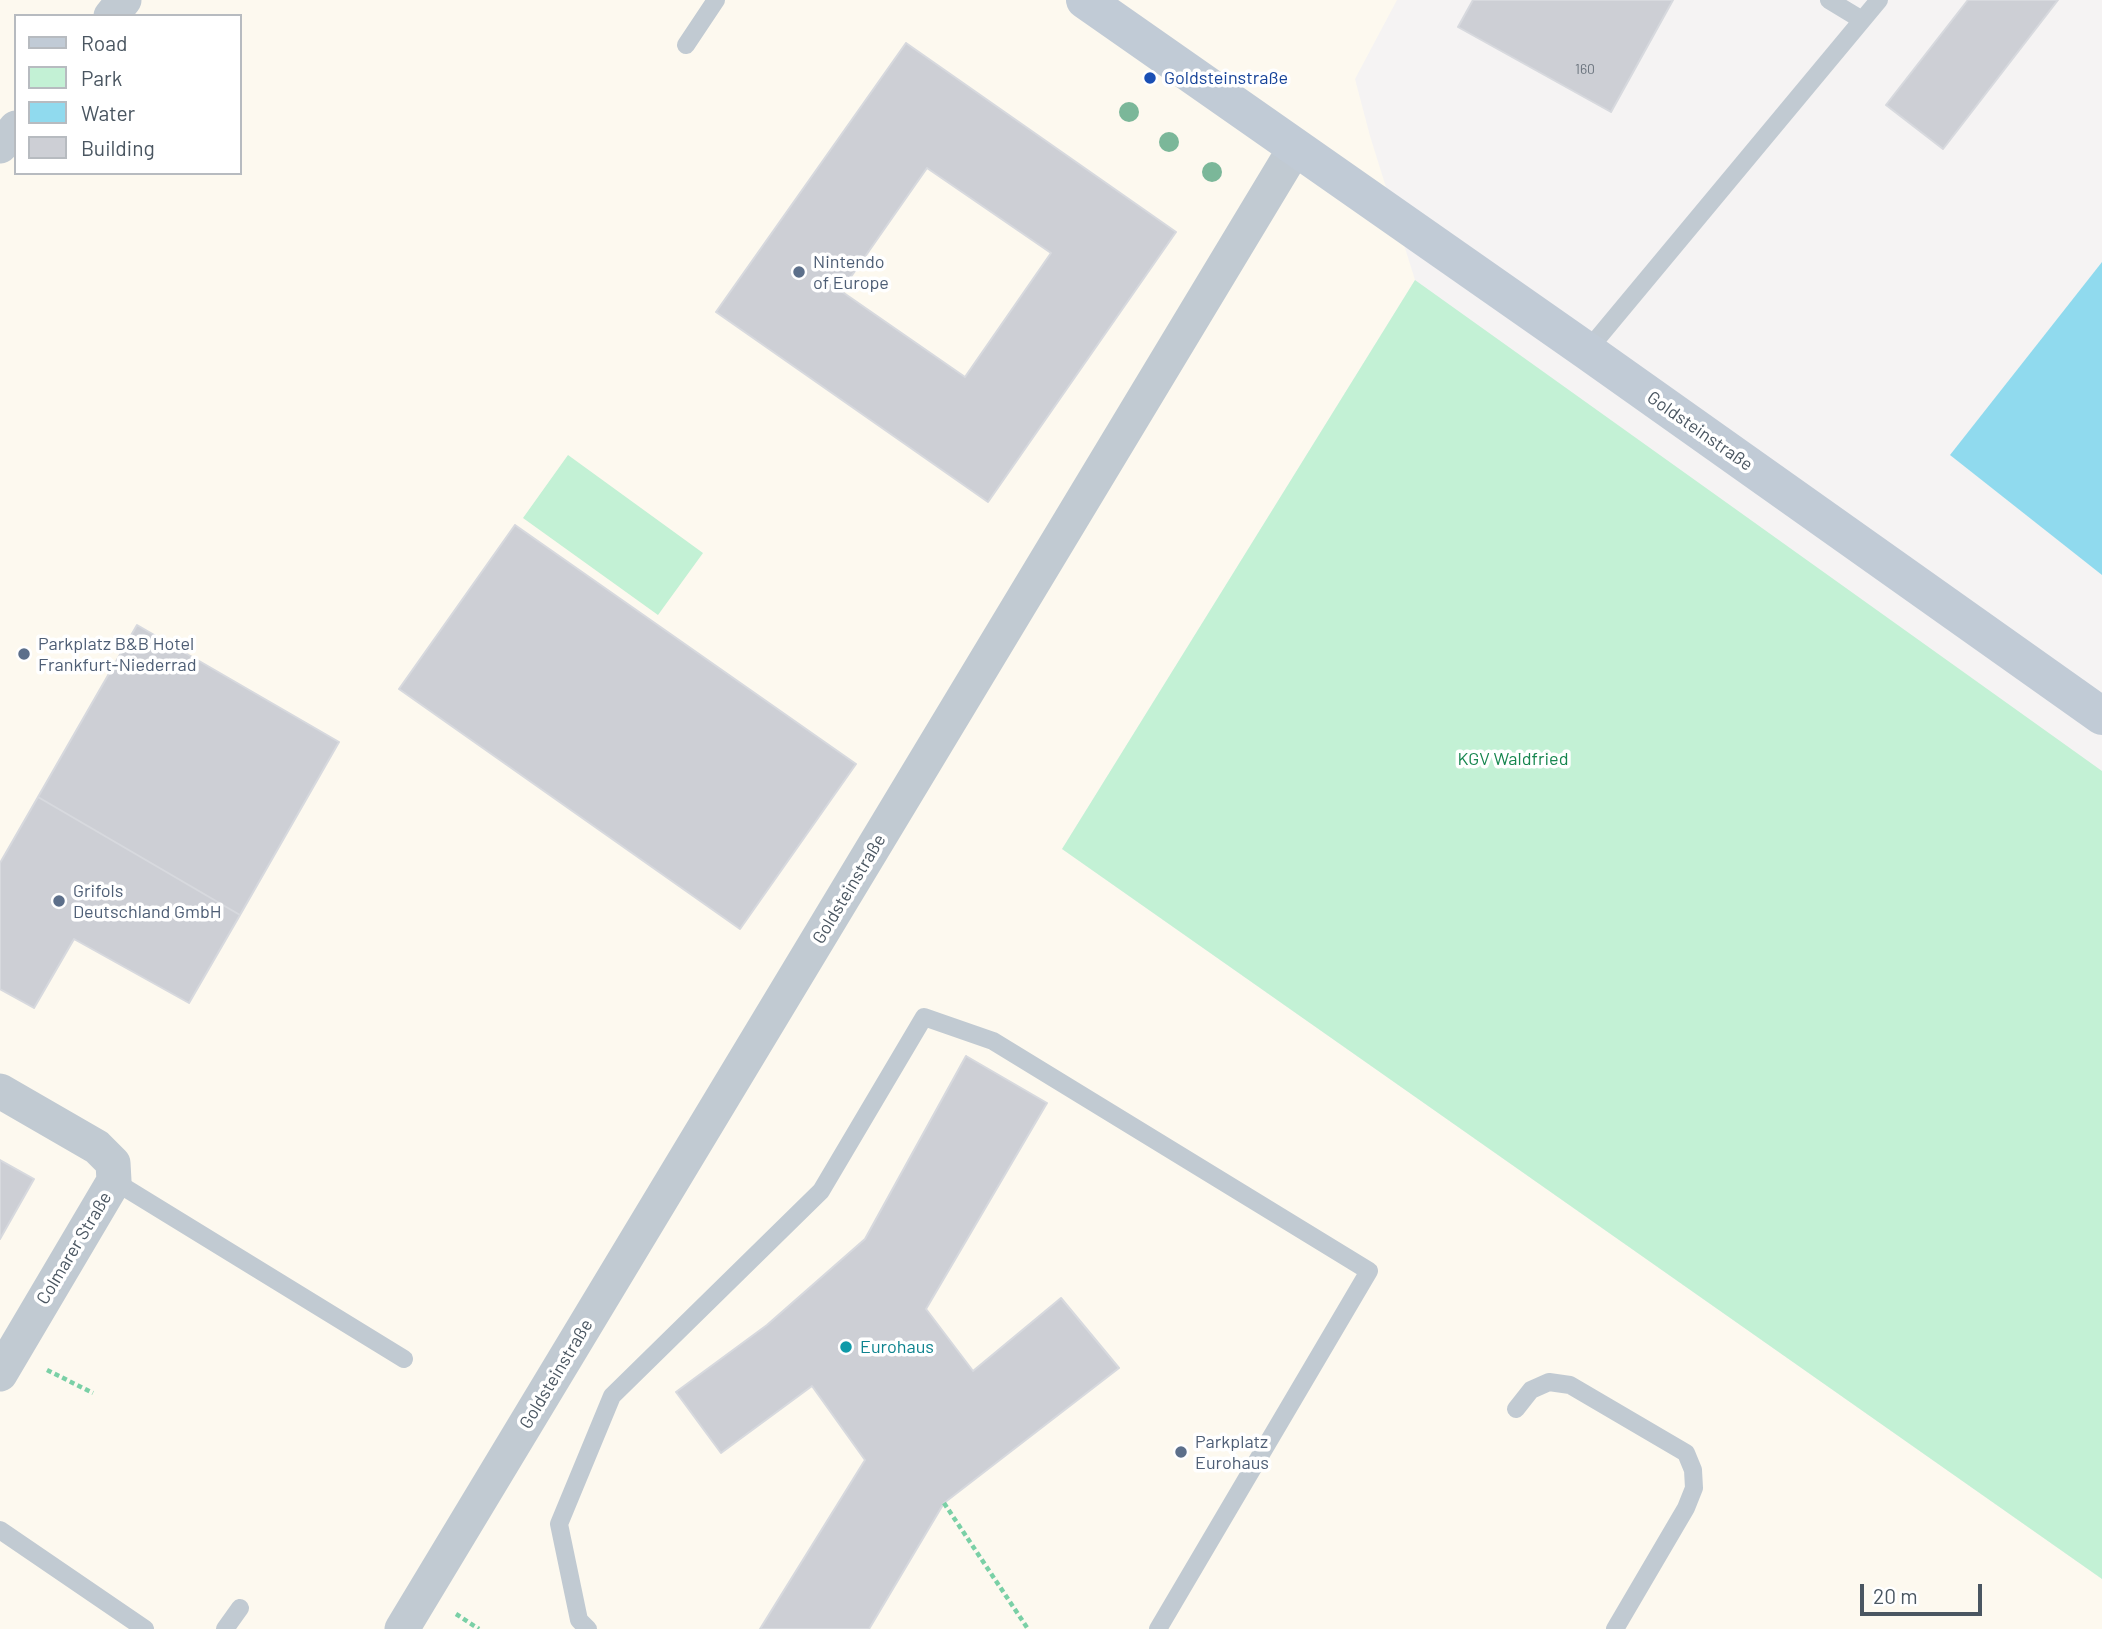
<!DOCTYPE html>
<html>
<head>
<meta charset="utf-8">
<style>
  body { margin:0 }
  #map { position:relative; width:2102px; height:1629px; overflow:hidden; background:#f5f3f3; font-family:Barlow,sans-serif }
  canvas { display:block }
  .legend { position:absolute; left:14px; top:14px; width:228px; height:161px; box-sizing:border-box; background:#fff; border:2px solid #b7bbc0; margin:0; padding:9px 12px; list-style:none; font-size:21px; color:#4a5661 }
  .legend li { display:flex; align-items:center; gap:14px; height:35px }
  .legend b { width:35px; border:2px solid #b7bbc0 }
  .scale { position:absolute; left:1860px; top:1584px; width:122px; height:32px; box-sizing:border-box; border:4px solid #4a5661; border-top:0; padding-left:9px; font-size:21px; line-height:24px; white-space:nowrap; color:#4a5661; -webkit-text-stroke:5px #fff; paint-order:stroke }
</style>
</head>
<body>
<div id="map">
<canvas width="2102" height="1629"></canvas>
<ul class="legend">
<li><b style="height:9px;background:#c1cbd6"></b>Road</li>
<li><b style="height:19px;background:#c3f1d5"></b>Park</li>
<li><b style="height:19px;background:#90daee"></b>Water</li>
<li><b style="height:19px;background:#cdcfd5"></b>Building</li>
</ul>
<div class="scale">20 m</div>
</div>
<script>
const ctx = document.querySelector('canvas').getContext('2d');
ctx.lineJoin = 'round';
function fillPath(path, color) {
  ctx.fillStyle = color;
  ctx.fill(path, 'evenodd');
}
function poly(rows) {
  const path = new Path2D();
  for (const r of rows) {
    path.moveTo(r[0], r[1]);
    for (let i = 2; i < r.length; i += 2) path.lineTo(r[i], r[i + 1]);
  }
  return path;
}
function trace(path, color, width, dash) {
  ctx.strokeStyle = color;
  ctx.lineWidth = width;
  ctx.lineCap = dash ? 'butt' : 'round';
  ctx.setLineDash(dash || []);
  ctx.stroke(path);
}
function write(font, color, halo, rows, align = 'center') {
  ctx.font = font + ' Barlow,sans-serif';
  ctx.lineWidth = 7;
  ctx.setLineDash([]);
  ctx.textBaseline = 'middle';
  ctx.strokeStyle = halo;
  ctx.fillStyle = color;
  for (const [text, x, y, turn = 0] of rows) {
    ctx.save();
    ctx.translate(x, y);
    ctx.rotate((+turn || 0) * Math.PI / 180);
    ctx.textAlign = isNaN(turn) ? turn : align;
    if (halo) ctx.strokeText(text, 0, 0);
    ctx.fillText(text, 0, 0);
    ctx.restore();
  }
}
const commercial = poly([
  [0,0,1397,0,1355,79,1370,136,1415,280,1062,849,2102,1579,2102,1629,0,1629],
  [16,16,240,16,240,173,16,173]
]);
const green = poly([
  [1415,280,2102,771,2102,1579,1062,849],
  [568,455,703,553,658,615,523,518]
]);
const water = poly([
  [2102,262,2102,575,1950,455]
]);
const building = poly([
  [1473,0,1673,0,1611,112,1458,27,1473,0],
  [1968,0,2058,0,1943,149,1886,105,1968,0],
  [906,43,1176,232,988,502,716,312,906,43],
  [927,168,1051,253,965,377,841,291,927,168],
  [515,525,856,764,740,929,399,689,515,525],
  [137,625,339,742,240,915,38,797,137,625],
  [38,797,240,915,189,1003,74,939,34,1008,0,989,0,863,38,797],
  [966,1056,1047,1103,926,1309,973,1371,1061,1298,1119,1368,944,1503,869,1629,760,1629,865,1460,812,1386,721,1453,676,1392,767,1325,865,1239,966,1056],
  [0,1160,34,1179,0,1239,0,1160]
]);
const path = poly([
  [47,1370,93,1393],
  [944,1503,1028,1629],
  [456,1614,479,1629]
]);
const lane = poly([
  [1829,0,1862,20],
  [686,45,716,0],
  [1587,351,1879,0],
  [114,1181,404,1359],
  [1516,1409,1531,1390,1549,1382,1570,1385,1686,1453,1693,1470,1694,1488,1686,1508,1615,1629],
  [0,1530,145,1629],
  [225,1629,240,1608],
  [588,1629,579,1620,559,1524,612,1396,821,1191,924,1017,993,1041,1369,1271,1158,1629]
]);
const street = poly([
  [111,16,124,0],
  [0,146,16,128],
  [0,1091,97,1147,113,1163,114,1181,0,1374],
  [402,1629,1295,148]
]);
const secondary = poly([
  [1085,0,1587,351,2102,716]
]);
const trees = [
  [1129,112],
  [1169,142],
  [1212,172]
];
const markers = [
  [1150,78,7,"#1a4fb4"],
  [799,272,7,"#5c6f8a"],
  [24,654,7,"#5c6f8a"],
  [59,901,7,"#5c6f8a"],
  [846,1347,7,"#0f9aa8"],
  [1181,1452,7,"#5c6f8a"]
];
const numberNames = [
  ["160",1585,69]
];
const transitNames = [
  ["Goldsteinstraße",1164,78]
];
const serviceNames = [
  ["Nintendo",813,262],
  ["of Europe",813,283],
  ["Parkplatz B&B Hotel",38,644],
  ["Frankfurt-Niederrad",38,665],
  ["Grifols",73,891],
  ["Deutschland GmbH",73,912],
  ["Parkplatz",1195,1442],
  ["Eurohaus",1195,1463]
];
const streetNames = [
  ["Goldsteinstraße",1700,431,35],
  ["Goldsteinstraße",849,889,-59],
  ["Colmarer Straße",74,1248,-59],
  ["Goldsteinstraße",556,1374,-59]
];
const parkNames = [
  ["KGV Waldfried",1513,759]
];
const cultureNames = [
  ["Eurohaus",860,1347]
];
fillPath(commercial, '#fdf9ef');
fillPath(green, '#c3f1d5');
fillPath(water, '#90daee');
fillPath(building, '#cdcfd5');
trace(building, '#d7d9de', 2);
trace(path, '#7ad0a6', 4.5, [5, 3.5]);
trace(lane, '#c1cad2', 18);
trace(street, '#c1cad2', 35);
trace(secondary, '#c1cbd6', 38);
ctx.fillStyle = '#7bb799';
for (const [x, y] of trees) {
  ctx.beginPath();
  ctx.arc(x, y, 10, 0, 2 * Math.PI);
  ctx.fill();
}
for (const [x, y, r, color] of markers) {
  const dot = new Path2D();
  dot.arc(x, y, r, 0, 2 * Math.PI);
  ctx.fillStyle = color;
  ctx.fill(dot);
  trace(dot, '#fff', 2.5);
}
write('14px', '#6b747e', null, numberNames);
write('18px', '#164399', '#fff', transitNames, 'left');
write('18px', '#4e5e75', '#fff', serviceNames, 'left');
write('18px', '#4a5661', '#fff', streetNames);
write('18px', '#17864f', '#fff', parkNames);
write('18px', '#0d838f', '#fff', cultureNames, 'left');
</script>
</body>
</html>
